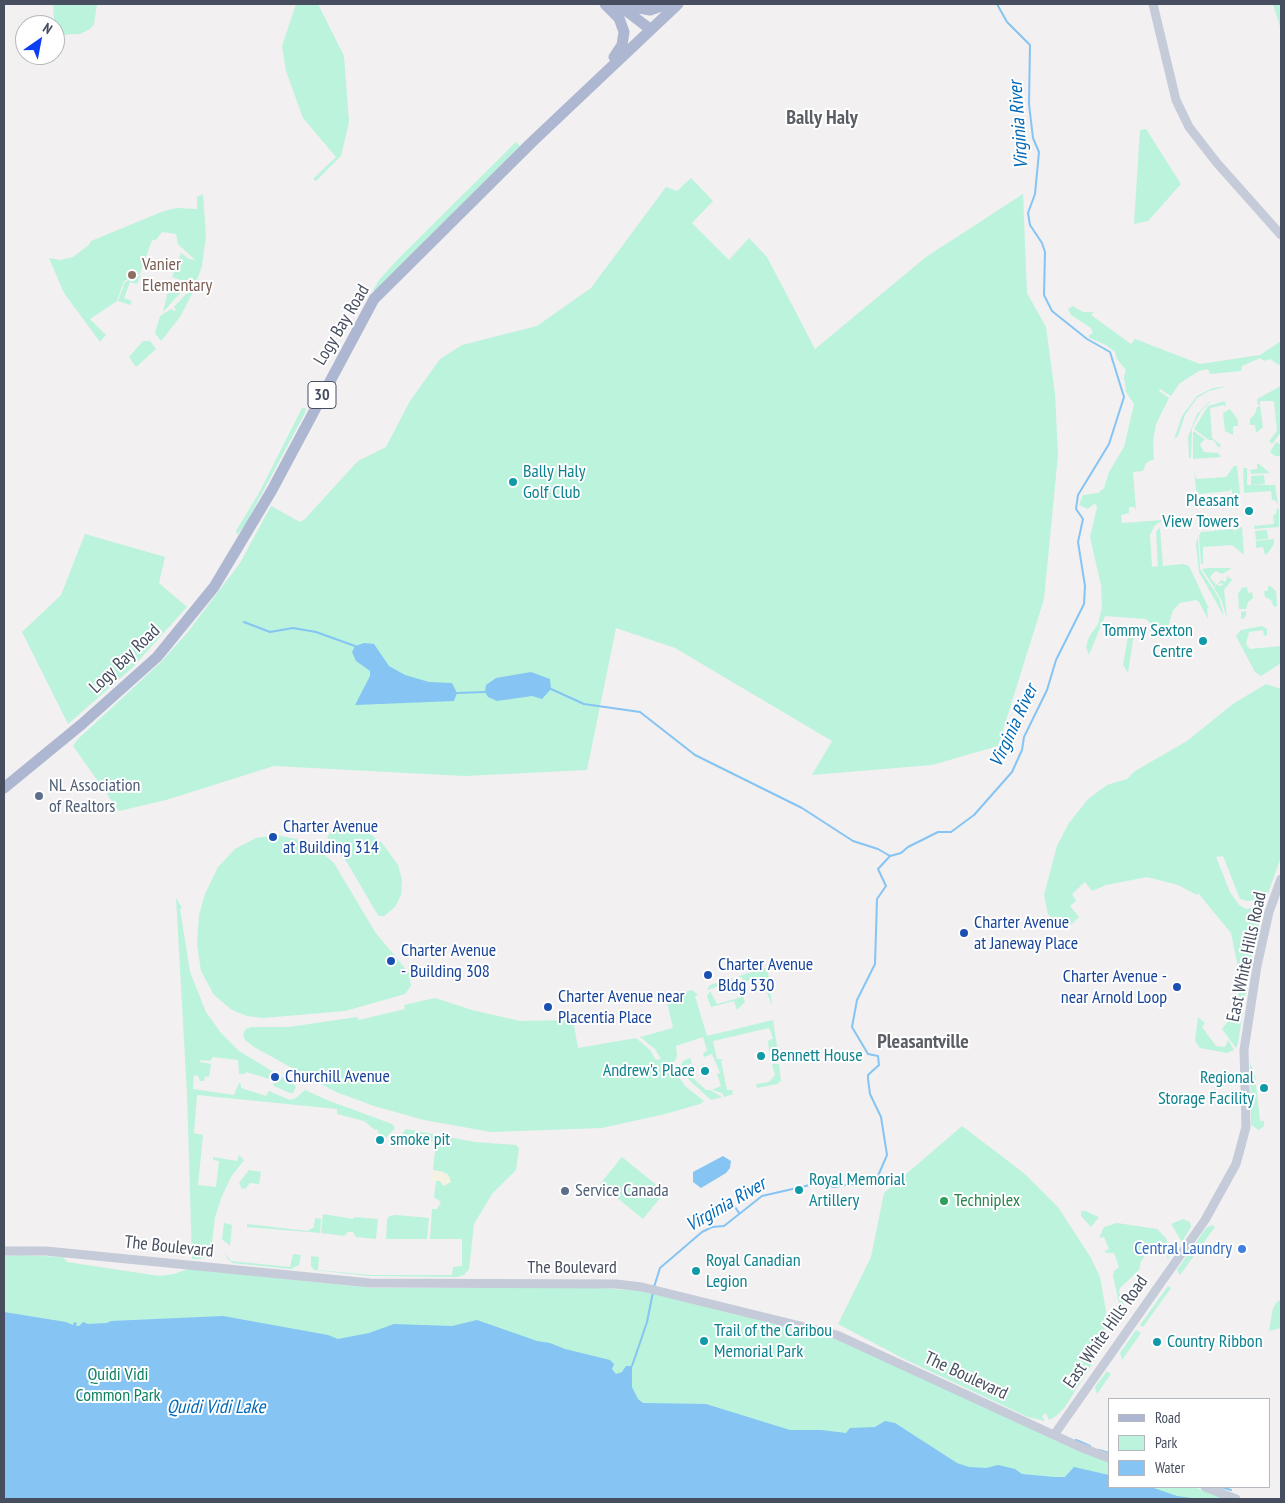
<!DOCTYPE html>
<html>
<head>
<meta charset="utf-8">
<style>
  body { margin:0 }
  #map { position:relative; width:1285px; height:1503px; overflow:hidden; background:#f2f0f0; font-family:"PT Sans Narrow",sans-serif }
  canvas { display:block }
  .frame { position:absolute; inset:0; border:5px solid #464e5f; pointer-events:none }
  .legend { position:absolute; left:1108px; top:1398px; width:162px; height:90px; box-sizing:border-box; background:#fff; border:1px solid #b5b8bf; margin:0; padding:6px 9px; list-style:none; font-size:15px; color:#464e5f }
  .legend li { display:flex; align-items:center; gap:10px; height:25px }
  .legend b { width:25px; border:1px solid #b5b8bf }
  .north { position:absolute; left:15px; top:15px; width:50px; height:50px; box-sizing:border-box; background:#fff; border:1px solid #b5b8bf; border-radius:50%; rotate:33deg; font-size:14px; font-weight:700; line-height:20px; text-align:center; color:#464e5f }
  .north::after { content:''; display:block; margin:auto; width:18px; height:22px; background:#0b3df1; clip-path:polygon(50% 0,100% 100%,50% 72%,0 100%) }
</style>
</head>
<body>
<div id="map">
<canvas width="1285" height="1503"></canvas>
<div class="frame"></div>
<ul class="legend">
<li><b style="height:6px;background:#adb7d1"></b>Road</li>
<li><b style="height:14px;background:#bbf3dd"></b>Park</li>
<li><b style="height:14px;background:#85c4f3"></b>Water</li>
</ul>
<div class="north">N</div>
</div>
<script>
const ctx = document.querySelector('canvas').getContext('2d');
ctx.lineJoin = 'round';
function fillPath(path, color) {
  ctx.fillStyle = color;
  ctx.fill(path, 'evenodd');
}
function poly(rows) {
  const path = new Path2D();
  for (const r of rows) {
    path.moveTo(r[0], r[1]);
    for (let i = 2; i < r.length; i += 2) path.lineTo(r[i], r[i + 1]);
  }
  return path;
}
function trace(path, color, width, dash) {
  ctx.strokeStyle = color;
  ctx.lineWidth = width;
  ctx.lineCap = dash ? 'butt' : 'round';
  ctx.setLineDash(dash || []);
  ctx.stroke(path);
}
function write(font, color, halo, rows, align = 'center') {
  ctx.font = font + ' "PT Sans Narrow",sans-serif';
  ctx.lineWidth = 4;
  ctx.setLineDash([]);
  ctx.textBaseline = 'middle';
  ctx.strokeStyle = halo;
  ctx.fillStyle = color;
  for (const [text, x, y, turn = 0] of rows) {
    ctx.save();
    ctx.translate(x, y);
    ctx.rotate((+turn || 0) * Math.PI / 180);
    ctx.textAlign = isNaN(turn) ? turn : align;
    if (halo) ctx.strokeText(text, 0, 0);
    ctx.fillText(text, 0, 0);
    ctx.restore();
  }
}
const green = poly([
  [53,4,97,4,94,24,90,29,80,34,55,35],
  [296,4,318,4,344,56,349,122,341,156,316,181,313,179,336,157,303,118,286,71,282,46],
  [1273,4,1281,4,1281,34,1280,27],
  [1146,129,1181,184,1148,221,1134,224,1140,130],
  [516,142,520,146,375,291,373,291,379,280,399,258],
  [691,178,713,201,692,223,729,260,749,238,767,257,815,349,926,257,1023,194,1027,293,1046,327,1055,394,1058,455,1044,599,998,746,932,765,812,775,832,741,675,648,616,628,587,770,465,776,274,766,166,800,119,811,73,746,77,740,160,663,187,633,240,563,271,506,300,522,305,519,358,461,386,447,410,401,440,359,462,345,537,326,591,288,666,187,677,191],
  [203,194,206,236,202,266,195,285,172,277,181,253,189,259,195,260,178,244,176,234,162,232,156,240,152,240,140,274,124,281,117,301,90,319,106,335,100,342,64,293,49,258,60,260,73,257,89,245,91,241,164,211,177,208,197,209,197,197],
  [141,275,137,284,130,282,124,298,132,301,130,305,118,301,125,282],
  [177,286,184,289,163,312,169,287],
  [193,292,180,317,161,341,155,333,160,316,171,309,174,311,176,310,174,307,186,294],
  [1073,306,1083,312,1094,312,1091,315,1131,344,1135,339,1200,364,1260,355,1281,341,1281,363,1279,365,1270,359,1264,361,1260,358,1242,366,1241,371,1210,374,1208,369,1199,371,1180,383,1171,396,1160,389,1159,391,1169,398,1156,424,1153,441,1154,459,1146,463,1143,471,1133,472,1136,510,1134,507,1129,507,1129,513,1121,515,1122,523,1164,520,1155,525,1150,535,1152,567,1158,566,1156,532,1160,527,1163,566,1183,564,1189,566,1209,609,1207,608,1208,619,1199,602,1196,600,1180,603,1173,610,1168,627,1158,631,1150,631,1151,624,1146,619,1105,616,1089,655,1086,647,1089,637,1098,624,1102,607,1101,585,1090,537,1097,508,1095,503,1088,509,1079,505,1083,495,1098,493,1104,488,1109,472,1124,447,1134,404,1126,392,1124,377,1126,370,1117,359,1115,352,1106,345,1090,338,1088,336,1093,333,1091,328,1071,315,1068,309],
  [143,341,150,341,156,349,136,367,129,357],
  [1228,386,1209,391,1197,398,1185,415,1178,436,1174,439,1182,416,1197,396,1213,388],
  [1281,386,1281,432,1272,444,1269,441,1277,431,1274,401,1260,401,1260,405,1258,405,1257,399],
  [1227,399,1210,402,1201,411,1192,428,1191,458,1189,458,1188,437,1197,414,1209,402],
  [1225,401,1226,407,1224,405,1210,408,1212,438,1221,445,1219,448,1213,440,1209,440,1194,429,1208,406],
  [1260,406,1263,427,1256,433,1255,425,1250,425,1250,419,1255,414,1257,407],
  [302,408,306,408,305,413,245,525,237,535,236,531,259,493],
  [1230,409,1238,420,1238,426,1233,426,1233,435,1225,431,1223,413],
  [1193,431,1205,439,1200,444,1204,452,1218,453,1221,457,1193,459],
  [1276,442,1281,445,1281,456,1275,456,1270,452],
  [1243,461,1243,468,1247,468,1247,485,1275,485,1278,505,1275,500,1272,500,1271,491,1244,493],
  [1257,464,1259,464,1270,473,1251,474,1250,470,1257,469],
  [1234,466,1237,466,1240,494,1232,494,1232,489,1229,491,1199,494,1196,490,1194,467,1196,479,1226,477],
  [1264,475,1265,484,1251,485,1251,476],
  [1277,508,1279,509,1279,527,1254,529,1254,526,1274,524,1273,515,1276,514],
  [1242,527,1244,555,1232,545,1203,547,1203,564,1201,564,1199,535,1201,532,1232,529,1236,531,1236,528],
  [1267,530,1268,539,1256,540,1255,531],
  [85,534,165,557,159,583,187,607,132,668,68,724,22,632,61,595],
  [1198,536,1200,569,1219,598,1224,616,1199,572,1196,544],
  [1274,539,1274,544,1267,554,1265,555,1263,547,1256,548,1256,541],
  [1208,568,1230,568,1231,569,1222,574,1216,571,1213,573,1210,578,1216,584,1214,587,1202,569],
  [1227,576,1232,580,1224,590,1227,618,1241,619,1241,612,1246,611,1246,616,1243,619,1227,618,1221,599,1214,588,1217,584,1219,586,1223,585,1222,583,1218,584,1221,580,1226,582],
  [1270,586,1276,591,1277,606,1274,607,1271,600,1265,597,1264,591,1268,591,1268,586],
  [1247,587,1248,593,1252,592,1253,598,1248,602,1246,609,1239,609,1238,594,1242,588],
  [1130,626,1135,627,1128,673,1123,665],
  [1262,626,1267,629,1267,635,1264,636,1263,630,1249,632,1246,644,1250,649,1281,646,1281,663,1261,676,1255,672,1236,636,1241,630],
  [1266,684,1281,689,1281,857,1266,899,1247,901,1240,899,1223,856,1216,857,1230,892,1239,905,1246,909,1264,906,1252,953,1238,1043,1236,1048,1222,1029,1237,1010,1240,978,1231,933,1198,893,1197,895,1178,885,1147,877,1106,885,1092,891,1085,882,1072,894,1076,901,1070,906,1079,917,1067,928,1059,925,1048,914,1044,895,1057,846,1069,823,1088,799,1107,785,1127,779,1135,771,1187,741,1233,704],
  [351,826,366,831,382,843,398,865,402,880,401,895,395,907,384,916,379,916,376,912,348,864,327,837,332,831],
  [277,835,309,842,334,863,375,932,409,973,411,986,405,994,345,1011,263,1018,247,1016,232,1010,214,995,201,971,197,944,199,915,205,894,218,867,235,849,256,838],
  [176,898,182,908,180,909,190,972,206,1012,221,1033,239,1051,295,1085,296,1087,293,1093,290,1093,274,1086,273,1080,246,1072,245,1074,239,1074,238,1060,213,1057,210,1061,201,1060,199,1062,211,1064,209,1077,205,1076,204,1081,200,1081,198,1076,194,1075,193,1089,234,1095,239,1083,241,1084,241,1088,266,1096,269,1091,290,1100,296,1098,305,1090,327,1100,392,1124,395,1128,382,1142,377,1129,375,1130,364,1121,337,1114,337,1109,197,1095,194,1133,203,1135,198,1185,216,1187,219,1161,213,1160,213,1157,237,1161,239,1155,244,1160,231,1177,222,1196,215,1217,211,1251,206,1257,200,1259,192,1259,187,1093],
  [760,969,764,968,768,972,772,1006,762,980,758,981,757,977,753,978,744,983,742,977,737,977],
  [732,978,733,982,707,990,710,985],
  [692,990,698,995,695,996,707,1036,773,1020,779,1059,772,1059,769,1050,768,1041,773,1038,769,1028,713,1041,717,1059,724,1060,721,1061,727,1090,732,1090,733,1094,724,1097,722,1093,712,1090,721,1086,717,1074,720,1073,712,1054,704,1057,703,1054,707,1050,703,1037,676,1046,677,1057,671,1066,685,1086,704,1101,700,1104,665,1114,602,1128,491,1132,424,1120,374,1106,336,1092,254,1047,245,1040,243,1034,246,1029,251,1027,289,1027,357,1017,359,1020,405,1009,404,1005,435,998,472,1010,520,1021,573,1020,578,1048,636,1038,650,1050,656,1060,661,1059,655,1049,640,1037,673,1028,666,998],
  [710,991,717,1004,739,998,739,992,741,991,745,1002,737,1010,734,1001,711,1007,707,996],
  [1198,1017,1205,1023,1202,1027,1216,1046,1225,1047,1228,1040,1234,1050,1227,1053,1200,1048,1195,1041],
  [690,1058,692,1063,686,1066,688,1073,706,1090,710,1090,722,1097,711,1100,688,1079,681,1065,683,1061],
  [1250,1063,1255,1076,1260,1121,1264,1121,1264,1126,1259,1130,1251,1125],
  [772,1064,779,1064,781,1081,777,1084,757,1088,756,1084,769,1082,775,1075],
  [962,1126,1025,1174,1058,1207,1091,1258,1100,1277,1106,1311,1104,1335,1097,1356,1065,1407,1056,1416,1049,1420,1046,1413,1042,1416,1045,1421,1028,1417,904,1359,838,1324,871,1257,884,1193],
  [406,1129,475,1142,516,1145,519,1148,516,1170,492,1194,474,1224,469,1269,464,1275,458,1277,369,1276,314,1270,311,1266,311,1256,319,1257,318,1270,370,1275,452,1275,453,1267,462,1266,462,1239,430,1239,432,1209,437,1209,441,1202,434,1197,436,1181,440,1181,444,1186,444,1172,433,1170,436,1142,405,1138,402,1134],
  [622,1157,665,1192,643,1219,600,1184],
  [249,1170,261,1172,259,1184,250,1183,246,1188,242,1189,239,1183],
  [1081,1211,1085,1211,1099,1217,1091,1227,1081,1216],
  [323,1214,353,1219,354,1217,378,1219,376,1239,356,1237,353,1232,348,1232,344,1236,321,1233],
  [396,1215,429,1218,427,1239,386,1239,387,1220,389,1216],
  [315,1218,321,1219,320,1233,247,1227,247,1224,308,1231,314,1227],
  [1183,1219,1190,1222,1191,1227,1182,1242,1171,1224],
  [224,1223,232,1225,230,1246,222,1239],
  [1117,1223,1157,1229,1166,1238,1170,1251,1168,1260,1163,1242,1152,1246,1141,1261,1139,1270,1120,1288,1119,1292,1126,1311,1120,1307,1113,1276,1114,1271,1119,1267,1114,1253,1107,1253,1104,1251,1109,1249,1104,1237,1099,1238,1104,1227],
  [1212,1225,1215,1227,1180,1275,1177,1270,1206,1228],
  [225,1253,231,1261,290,1267,293,1254,301,1255,299,1265,291,1269,232,1263,227,1258],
  [16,1255,63,1257,67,1262,159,1276,174,1274,188,1269,373,1288,600,1288,641,1291,843,1341,1078,1451,1109,1462,1109,1487,1193,1487,1230,1499,4,1499,4,1256],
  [1168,1286,1171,1288,1143,1327,1140,1325],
  [1281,1300,1281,1328,1269,1331,1273,1308,1277,1302],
  [1136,1330,1141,1333,1122,1360,1120,1353],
  [1107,1371,1111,1374,1097,1394,1095,1387]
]);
const sand = poly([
  [433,1170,448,1174,451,1182,444,1186,440,1181,432,1181]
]);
const water = poly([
  [364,643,374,644,389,666,405,675,429,682,452,683,457,693,454,701,355,705,370,676,370,671,356,661,352,652,355,646],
  [531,672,550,679,551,689,542,699,532,696,497,701,488,697,485,692,486,685,496,678],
  [723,1156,731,1161,730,1168,726,1173,701,1188,693,1182,693,1172],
  [4,1312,66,1322,73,1325,74,1322,77,1323,76,1326,79,1326,83,1322,88,1324,107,1323,111,1321,223,1316,328,1335,338,1339,369,1333,394,1324,452,1326,477,1320,537,1341,550,1343,565,1349,610,1360,614,1364,612,1369,616,1374,622,1372,626,1366,632,1366,632,1387,638,1399,643,1403,706,1404,790,1430,821,1430,846,1433,850,1428,875,1427,885,1421,895,1423,957,1463,969,1467,986,1468,998,1465,1015,1469,1022,1474,1054,1477,1065,1477,1074,1467,1109,1475,1109,1487,1151,1487,1177,1496,1199,1499,4,1499]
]);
const stream = poly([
  [244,622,270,632,293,628,316,632,355,646],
  [551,689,584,704,640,712,695,755,802,808,853,841,878,849,890,856],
  [457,693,485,692],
  [735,1207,739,1213],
  [654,1287,660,1268,702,1232,712,1227,724,1226,762,1196,810,1185,829,1185,834,1187,868,1181,878,1176,887,1155,881,1117,870,1094,868,1079,868,1075,879,1065,878,1056,868,1054,852,1027,857,1000,875,964,877,899,886,886,878,869,890,856,901,853,908,847,938,832,951,832,974,815,1012,772,1022,750,1024,737,1047,690,1056,660,1084,604,1085,586,1078,542,1083,519,1076,509,1078,495,1109,444,1124,397,1110,352,1087,339,1052,311,1044,295,1045,252,1042,243,1030,225,1028,213,1035,194,1039,152,1033,138,1029,104,1030,45,1007,22,997,4],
  [632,1366,647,1322,653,1292],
  [1076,1440,1090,1446],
  [1099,1450,1109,1453],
  [1221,1487,1231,1490]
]);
const tertiary = poly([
  [1153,4,1176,100,1189,127,1217,163,1281,235],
  [4,1251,46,1251,370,1283,616,1284,642,1287,837,1335,1080,1447,1109,1458],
  [1054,1435,1205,1220,1236,1164,1246,1127,1244,1050,1257,966,1269,912,1281,879],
  [1205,1487,1236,1499]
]);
const primary = poly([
  [605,4,619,18,624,32,622,45,614,57],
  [617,4,650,10,667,4],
  [620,6,650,29],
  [4,788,82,724,157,657,214,587,272,490,374,299,532,142,678,4]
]);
const markers = [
  [132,275,5,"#8d6e63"],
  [513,482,5,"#0f9aa8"],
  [1249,511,5,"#0f9aa8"],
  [1203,641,5,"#0f9aa8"],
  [39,796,5,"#5c6f8a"],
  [273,837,5,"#1a4fb4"],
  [964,933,5,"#1a4fb4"],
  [391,961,5,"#1a4fb4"],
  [708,975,5,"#1a4fb4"],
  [1177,987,5,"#1a4fb4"],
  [548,1007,5,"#1a4fb4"],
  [761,1056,5,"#0f9aa8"],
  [705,1071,5,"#0f9aa8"],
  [275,1077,5,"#1a4fb4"],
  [1264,1088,5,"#0f9aa8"],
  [380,1140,5,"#0f9aa8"],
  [799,1190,5,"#0f9aa8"],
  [565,1191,5,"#5c6f8a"],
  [944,1201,5,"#2e9e5b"],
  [1242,1249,5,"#3f7fe0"],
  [696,1271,5,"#0f9aa8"],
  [704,1341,5,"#0f9aa8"],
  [1157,1342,5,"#0f9aa8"]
];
const shields = [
  [322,395,28]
];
const shieldNames = [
  ["30",322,395]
];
const educationNames = [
  ["Vanier",142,265],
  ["Elementary",142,286]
];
const streetNames = [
  ["Logy Bay Road",342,325,-59],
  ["Logy Bay Road",125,659,-44],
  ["East White Hills Road",1247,957,-78],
  ["The Boulevard",169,1247,6],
  ["The Boulevard",572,1268],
  ["East White Hills Road",1106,1332,-55],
  ["The Boulevard",966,1376,25]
];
const cultureNames = [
  ["Bally Haly",523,472],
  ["Golf Club",523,493],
  ["Pleasant",1239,501,"right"],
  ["View Towers",1239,522,"right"],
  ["Tommy Sexton",1193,631,"right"],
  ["Centre",1193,652,"right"],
  ["Bennett House",771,1056],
  ["Andrew's Place",695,1071,"right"],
  ["Regional",1254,1078,"right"],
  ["Storage Facility",1254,1099,"right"],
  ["smoke pit",390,1140],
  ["Royal Memorial",809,1180],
  ["Artillery",809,1201],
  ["Royal Canadian",706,1261],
  ["Legion",706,1282],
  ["Trail of the Caribou",714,1331],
  ["Memorial Park",714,1352],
  ["Country Ribbon",1167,1342]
];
const serviceNames = [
  ["NL Association",49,786],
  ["of Realtors",49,807],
  ["Service Canada",575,1191]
];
const transitNames = [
  ["Charter Avenue",283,827],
  ["at Building 314",283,848],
  ["Charter Avenue",974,923],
  ["at Janeway Place",974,944],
  ["Charter Avenue",401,951],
  ["- Building 308",401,972],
  ["Charter Avenue",718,965],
  ["Bldg 530",718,986],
  ["Charter Avenue -",1167,977,"right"],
  ["near Arnold Loop",1167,998,"right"],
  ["Charter Avenue near",558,997],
  ["Placentia Place",558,1018],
  ["Churchill Avenue",285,1077]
];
const leisureNames = [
  ["Techniplex",954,1201]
];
const shopNames = [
  ["Central Laundry",1232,1249]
];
const parkNames = [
  ["Quidi Vidi",118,1375],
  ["Common Park",118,1396]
];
const waterNames = [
  ["Virginia River",1019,125,-94],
  ["Virginia River",1014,726,-65],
  ["Virginia River",726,1205,-30],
  ["Quidi Vidi Lake",216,1408]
];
const quarterNames = [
  ["Bally Haly",822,118],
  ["Pleasantville",923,1042]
];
fillPath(green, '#bbf3dd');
fillPath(sand, '#f4f2e0');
fillPath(water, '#85c4f3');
trace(stream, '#85c4f3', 2);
trace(tertiary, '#c5cbd8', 9);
trace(primary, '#adb7d1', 11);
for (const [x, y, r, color] of markers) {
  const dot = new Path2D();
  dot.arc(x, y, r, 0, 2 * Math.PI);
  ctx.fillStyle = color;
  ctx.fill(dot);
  trace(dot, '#fff', 2);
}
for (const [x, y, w] of shields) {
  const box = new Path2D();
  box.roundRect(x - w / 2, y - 13.5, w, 27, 4);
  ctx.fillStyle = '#fff';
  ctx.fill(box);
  trace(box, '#464e5f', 1);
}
write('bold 16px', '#464e5f', null, shieldNames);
write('18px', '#785e54', '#fff', educationNames, 'left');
write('18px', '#464e5f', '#fff', streetNames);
write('18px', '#0d838f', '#fff', cultureNames, 'left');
write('18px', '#4e5e75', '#fff', serviceNames, 'left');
write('18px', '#164399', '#fff', transitNames, 'left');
write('18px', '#27864d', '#fff', leisureNames, 'left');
write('18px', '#366cbe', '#fff', shopNames, 'right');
write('18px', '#108162', '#fff', parkNames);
write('italic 19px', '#0169b7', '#fff', waterNames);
write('bold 20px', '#5c5e65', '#fff', quarterNames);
</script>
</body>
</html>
